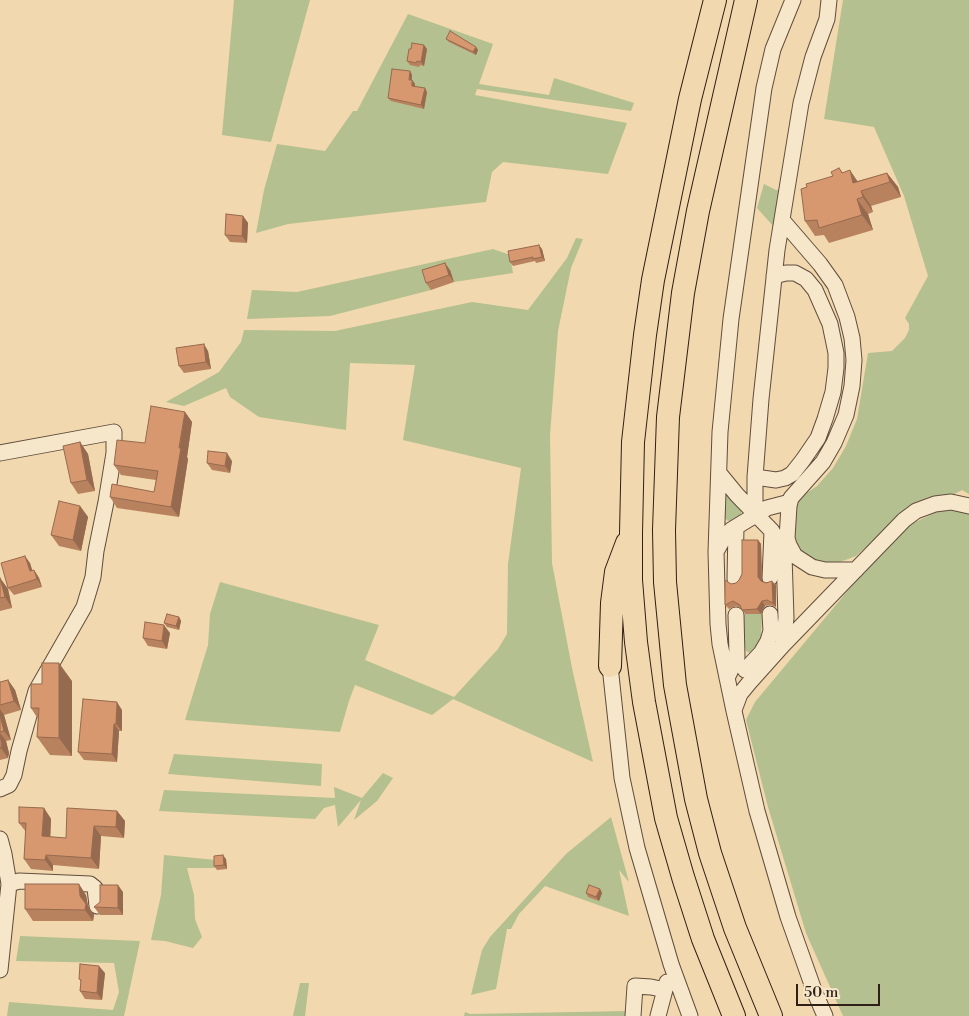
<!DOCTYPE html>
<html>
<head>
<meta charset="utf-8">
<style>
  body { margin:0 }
  #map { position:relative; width:969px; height:1016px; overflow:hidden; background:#f1d8ae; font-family:"Libre Bodoni",serif }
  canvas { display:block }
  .scale { position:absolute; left:796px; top:984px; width:84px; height:22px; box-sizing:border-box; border:2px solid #301f16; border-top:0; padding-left:6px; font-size:15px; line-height:18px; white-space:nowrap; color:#301f16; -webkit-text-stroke:4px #f6e6ca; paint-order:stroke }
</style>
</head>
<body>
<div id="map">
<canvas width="969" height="1016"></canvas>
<div class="scale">50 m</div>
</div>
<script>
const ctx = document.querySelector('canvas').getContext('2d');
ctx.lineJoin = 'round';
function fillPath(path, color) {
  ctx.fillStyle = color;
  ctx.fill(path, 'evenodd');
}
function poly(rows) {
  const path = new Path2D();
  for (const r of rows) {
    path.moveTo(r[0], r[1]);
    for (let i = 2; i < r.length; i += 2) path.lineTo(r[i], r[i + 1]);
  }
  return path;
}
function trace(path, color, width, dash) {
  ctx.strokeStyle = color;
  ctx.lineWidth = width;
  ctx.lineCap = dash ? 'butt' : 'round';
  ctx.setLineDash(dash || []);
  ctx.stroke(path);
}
const green = poly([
  [234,0,310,0,271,142,222,135],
  [843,0,969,0,969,494,962,490,951,496,929,497,914,504,856,556,840,562,829,563,817,562,802,553,796,546,792,528,797,502,801,497,817,486,833,468,846,446,857,419,868,353,892,351,905,338,909,330,909,324,905,318,928,276,904,196,874,127,824,119],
  [408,14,493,44,479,84,549,95,554,78,634,103,631,111,477,89,475,95,627,123,608,174,503,162,492,172,486,202,288,224,256,233,264,190,277,144,325,151,353,111,357,111],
  [764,184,776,190,782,190,775,228,757,208],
  [576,238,583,239,571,268,558,331,550,435,552,563,572,668,593,762,453,699,432,715,355,685,349,701,340,732,185,720,208,645,210,614,220,582,379,625,365,660,454,697,498,649,507,634,508,564,521,468,403,440,415,365,350,363,346,430,259,417,230,397,226,388,184,406,166,402,219,372,241,342,244,330,335,331,472,302,528,310,567,258],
  [493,249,510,255,513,273,454,282,450,271,431,290,330,316,247,319,252,290,297,292],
  [726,491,742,510,739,519,730,522,724,518,723,493],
  [960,509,969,513,969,1016,843,1016,806,933,768,807,746,720,755,702,865,570,911,524,939,511],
  [744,614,762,614,761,640,750,653,746,651,744,644],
  [174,754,322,764,321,786,168,774],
  [383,773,393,778,377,801,354,820,361,800,338,827,335,805,324,808,315,819,159,811,164,790,335,798,334,787,362,798],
  [611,817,629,882,619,870,629,916,545,886,519,914,511,929,507,929,496,989,471,995,482,950,490,937,566,854],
  [164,855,216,860,217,868,187,868,194,895,195,919,202,937,193,948,165,941,151,940,161,895],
  [20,936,140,941,124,1016,7,1016,9,1002,113,1010,119,992,114,963,16,961],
  [300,983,309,983,305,1016,293,1016],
  [628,1011,627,1016,464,1016,465,1012,470,1014]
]);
const minor = poly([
  [793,0,773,49,764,88,731,319,720,432,716,552,718,624,720,644,734,711,757,811,788,917,815,993,825,1016],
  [782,220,820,264,835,285,847,317,852,338,854,360,852,386,846,415,834,443,823,462,791,498,789,506,787,538,789,545,795,556,812,567,825,570,856,570],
  [0,453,114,432,114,453,106,502,96,551,93,577,84,607,36,691,19,751,14,775,9,785,0,789],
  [719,473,737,495,772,531,782,548,784,555,786,618,783,645],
  [755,477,776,480,785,478,792,474,803,460,818,438,825,419,833,392,836,368,836,353,830,324,815,290,806,279,795,273,786,273,774,276],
  [755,515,755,477,761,399,777,250,801,103,813,57,827,19,829,0],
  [717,550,722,541,731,530,767,508,790,502],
  [770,578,772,531],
  [735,579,736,527],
  [610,666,622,778,637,848,671,964,690,1016],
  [745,670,761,653,768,641,771,631,770,614],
  [727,678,737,657,736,615],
  [734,710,740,694,749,683,783,645,904,520,916,511,935,504,951,502,969,506],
  [0,839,4,854,9,884,0,970],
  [9,884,19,881,90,884,95,888,97,906],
  [633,1016,635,986,651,987,665,990],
  [658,1016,667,982]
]);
const highway = poly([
  [715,0,690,99,653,280,645,335,633,442,631,533,631,580,636,642,644,702,666,818,683,877,703,939,734,1016],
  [746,0,698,211,683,293,668,417,664,530,665,582,675,685,696,799,710,853,735,928,771,1016],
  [610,666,612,603,616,572,627,543]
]);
const wall = poly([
  [446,39,476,47,478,50,476,55,449,42],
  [427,49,424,66,420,65,419,67,410,65,407,61],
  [410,71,412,75,412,80,415,84,415,86,427,92,424,109,391,101,388,98],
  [839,168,843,173,858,181,887,173,898,187,901,197,871,206,873,212,868,214,873,230,829,243,824,235,815,236,805,221,807,187,833,176],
  [243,216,248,223,247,243,230,242,225,235],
  [542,249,545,261,536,263,535,261,513,266,510,262],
  [450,270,454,282,431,290,426,283],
  [208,351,211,369,184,373,179,366],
  [185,412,192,422,187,457,188,459,179,517,117,508,110,497,154,492,156,480,121,475,114,465,145,443],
  [80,442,88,454,95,491,78,494,71,483],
  [232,461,230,473,212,470,207,463],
  [80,506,88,517,81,551,59,546,51,535],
  [758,540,761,544,762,581,776,585,776,607,770,605,765,606,761,614,745,614,742,609,736,606,729,609,725,605,731,584,736,583,739,580],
  [30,563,32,571,34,570,39,578,42,587,14,595,8,588],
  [0,578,8,589,12,608,0,611],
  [179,617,181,621,179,630,167,627,164,623],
  [170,633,167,649,148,646,143,638],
  [8,680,15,690,21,710,4,715,11,740,6,741,9,753,8,758,0,760,0,682],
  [72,681,72,756,50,755,37,737,38,719,31,708,42,684],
  [122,710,122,731,119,731,117,762,84,760,78,752],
  [44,808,51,819,50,837,66,838,117,811,125,821,124,838,101,836,99,869,53,865,53,871,31,869,24,859,26,832,19,823],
  [226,859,227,869,217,870,214,866],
  [600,889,602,893,599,901,588,897,586,893],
  [123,892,123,915,100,915,94,907],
  [86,895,88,906,94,915,93,921,33,921,25,909],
  [105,973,102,1000,85,999,80,991,81,982,79,979]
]);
const shadedWall = poly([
  [424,45,427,49,424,66,421,62],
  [476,47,478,50,476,55,473,52],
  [410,71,412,75,411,84,409,80],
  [412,80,415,84,414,89,412,86],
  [425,88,427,92,424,109,421,105],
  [850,170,860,185,861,191,871,206,873,212,853,183],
  [887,173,898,187,901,197,890,182],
  [857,199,868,214,873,230,862,215],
  [243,216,248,223,247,243,242,236],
  [539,245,542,249,545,261,542,257],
  [445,263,450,270,454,282,449,275],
  [204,344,208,351,211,369,206,362],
  [185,412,192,422,187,457,188,459,179,517,171,507],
  [80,442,88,454,95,491,87,480],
  [227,453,232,461,230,473,225,466],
  [80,506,88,517,81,551,73,540],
  [758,540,761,544,762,582,758,577],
  [25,556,30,563,35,579,30,571],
  [34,570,39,578,42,587,37,579],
  [0,578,8,589,12,608,5,597],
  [772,581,776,585,776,607,773,603],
  [762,601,765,606,761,614,757,609],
  [179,617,181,621,179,630,176,626],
  [164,625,170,633,167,649,162,641],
  [59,663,72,681,72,756,59,738],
  [8,680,15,690,21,710,14,701],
  [117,702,122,710,122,731,116,724],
  [0,709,4,715,11,740,4,731,0,715],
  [114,724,119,731,117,762,112,754],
  [0,733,6,741,9,753,8,758,1,748],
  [44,808,51,819,50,847,42,836],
  [117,811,125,821,124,838,116,827],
  [94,826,101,836,99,869,91,858],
  [46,855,53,865,53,871,45,860],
  [223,855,226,859,227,869,224,865],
  [79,884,86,895,88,906,94,915,93,921,85,910,80,896],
  [118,885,123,892,123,915,118,908],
  [600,889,602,893,599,901,596,897],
  [99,966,105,973,102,1000,97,993]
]);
const building = poly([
  [450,31,476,47,473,52,446,39,450,31],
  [412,43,424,45,421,62,417,61,416,63,407,61,409,49,411,49,412,43],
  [392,69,410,71,409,80,412,80,412,86,425,88,421,105,388,98,392,69],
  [839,168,842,173,850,170,853,183,887,173,890,182,861,191,863,197,857,199,862,215,819,228,817,220,805,221,801,189,807,187,806,184,833,176,831,172,839,168],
  [226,214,243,216,242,236,225,235,226,214],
  [539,245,542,257,533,259,533,257,510,262,508,251,539,245],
  [445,263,449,275,426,283,422,270,445,263],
  [204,344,206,362,179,366,176,348,204,344],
  [151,406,185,412,179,448,181,448,171,507,110,497,112,484,154,492,158,471,114,465,117,440,145,443,151,406],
  [80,442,87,480,71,483,63,446,80,442],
  [208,451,227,453,225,466,207,463,208,451],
  [59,501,80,506,73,540,51,535,59,501],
  [742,540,758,540,758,577,761,581,766,583,772,581,773,603,767,600,762,601,757,609,742,610,740,605,733,601,725,605,725,580,731,584,736,583,739,580,742,574,742,540],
  [25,556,30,571,34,570,37,579,8,588,1,563,25,556],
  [0,578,5,597,0,598,0,578],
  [167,614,179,617,176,626,164,623,167,614],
  [145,622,164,625,162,641,143,638,145,622],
  [42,663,59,663,59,738,37,737,39,708,31,708,31,684,42,684,42,663],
  [8,680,14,701,0,705,0,682,8,680],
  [83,699,117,702,116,724,114,724,112,754,78,752,83,699],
  [0,715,4,731,0,732,0,715],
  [0,735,2,744,1,748,0,749,0,735],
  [19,807,44,808,42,836,66,838,67,808,117,811,116,827,94,826,91,858,46,855,45,860,24,859,26,823,19,823,19,807],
  [223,855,224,865,214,866,214,856,223,855],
  [25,884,79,884,80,896,86,904,85,910,25,909,25,884],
  [100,885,118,885,118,908,94,907,100,902,100,885],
  [589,885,600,889,596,897,586,893,589,885],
  [80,964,99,966,97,993,80,991,81,980,79,979,80,964]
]);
fillPath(green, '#b4c08f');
trace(minor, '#604d3c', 17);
trace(highway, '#301f16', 24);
trace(minor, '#f6e6ca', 15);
trace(highway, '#f1d8ae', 22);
fillPath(wall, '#b9825f');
fillPath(shadedWall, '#966a4e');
fillPath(building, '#d7976f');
trace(building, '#966a4e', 1);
</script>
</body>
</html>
